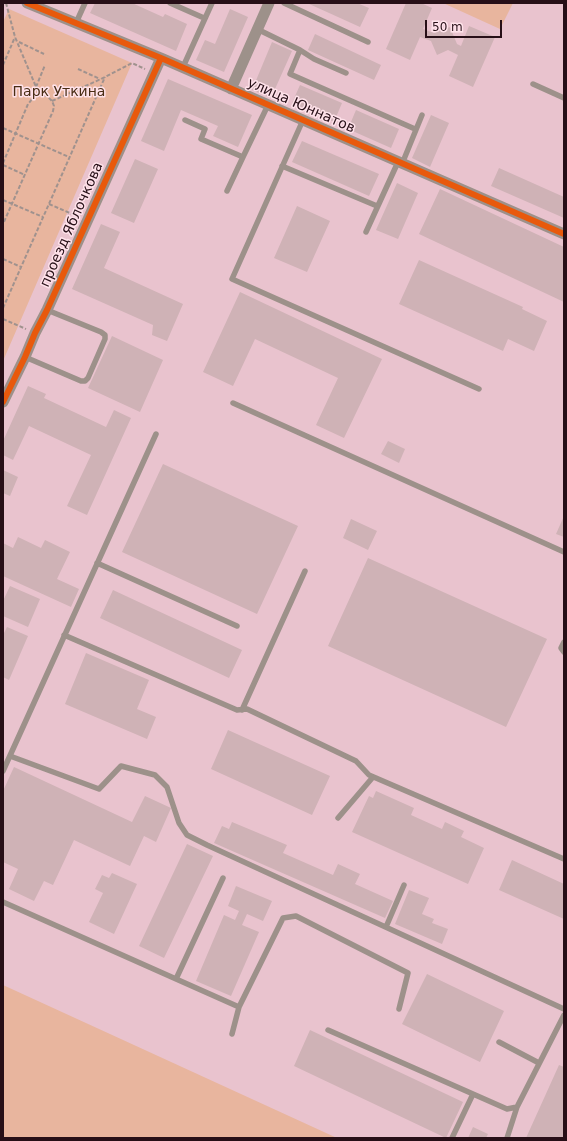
<!DOCTYPE html>
<html>
<head>
<meta charset="utf-8">
<style>
  body { margin:0 }
  #map { position:relative; width:567px; height:1141px; overflow:hidden; background:#e9c3ce; font-family:"DejaVu Sans",sans-serif }
  canvas { display:block }
  .frame { position:absolute; inset:0; border:4px solid #270f17; pointer-events:none }
  .scale { position:absolute; left:425px; top:20px; width:77px; height:18px; box-sizing:border-box; border:2px solid #270f17; border-top:0; padding-left:5px; font-size:12px; line-height:14px; white-space:nowrap; color:#270f17; -webkit-text-stroke:3px #ffe2ea; paint-order:stroke }
</style>
</head>
<body>
<div id="map">
<canvas width="567" height="1141"></canvas>
<div class="frame"></div>
<div class="scale">50 m</div>
</div>
<script>
const ctx = document.querySelector('canvas').getContext('2d');
ctx.lineJoin = 'round';
function fillPath(path, color) {
  ctx.fillStyle = color;
  ctx.fill(path, 'evenodd');
}
function poly(rows) {
  const path = new Path2D();
  for (const r of rows) {
    path.moveTo(r[0], r[1]);
    for (let i = 2; i < r.length; i += 2) path.lineTo(r[i], r[i + 1]);
  }
  return path;
}
function trace(path, color, width, dash) {
  ctx.strokeStyle = color;
  ctx.lineWidth = width;
  ctx.lineCap = dash ? 'butt' : 'round';
  ctx.setLineDash(dash || []);
  ctx.stroke(path);
}
function write(font, color, halo, rows, align = 'center') {
  ctx.font = font + ' "DejaVu Sans",sans-serif';
  ctx.lineWidth = 3;
  ctx.setLineDash([]);
  ctx.textBaseline = 'middle';
  ctx.strokeStyle = halo;
  ctx.fillStyle = color;
  for (const [text, x, y, turn = 0] of rows) {
    ctx.save();
    ctx.translate(x, y);
    ctx.rotate((+turn || 0) * Math.PI / 180);
    ctx.textAlign = isNaN(turn) ? turn : align;
    if (halo) ctx.strokeText(text, 0, 0);
    ctx.fillText(text, 0, 0);
    ctx.restore();
  }
}
const green = poly([
  [443,3,513,3,500,29],
  [9,9,132,63,3,361,3,22],
  [3,985,337,1138,3,1138]
]);
const building = poly([
  [95,3,132,3,163,17,165,14,187,24,176,51,90,13],
  [307,3,357,3,369,8,360,27],
  [406,3,421,3,432,8,423,29,434,33,450,27,457,44,461,46,469,26,495,37,473,87,449,76,458,55,448,50,437,55,431,41,420,37,410,60,386,49],
  [230,9,248,17,224,72,196,60,205,40,215,44],
  [315,34,381,65,374,80,308,50],
  [272,42,292,51,271,98,252,90],
  [168,79,252,115,238,147,213,136,218,126,181,110,164,151,141,141],
  [300,85,342,103,334,122,292,103],
  [356,110,399,129,391,148,348,129],
  [431,115,449,123,430,167,412,158],
  [302,141,379,174,369,196,292,162],
  [135,159,158,169,134,223,111,213],
  [499,168,564,197,564,218,491,186],
  [397,183,418,193,398,239,376,230],
  [440,189,564,247,564,302,419,234],
  [297,206,330,221,307,272,274,258],
  [101,224,120,232,104,268,183,304,167,341,152,335,153,325,72,289],
  [419,260,523,307,522,309,547,321,534,351,508,339,503,351,399,304],
  [240,292,382,359,344,438,316,425,338,378,255,339,233,386,203,372],
  [112,336,163,360,140,412,88,388],
  [28,386,46,394,44,398,106,427,114,410,131,418,87,515,67,506,91,455,29,426,13,460,3,455,3,441],
  [388,441,405,449,399,463,381,454],
  [163,464,298,526,257,614,122,552],
  [3,470,18,477,10,496,3,493],
  [564,516,564,537,556,534],
  [351,519,377,531,368,550,343,538],
  [18,537,41,548,45,540,70,552,57,579,79,589,71,607,3,576,3,543,13,548],
  [368,558,547,639,506,727,328,646],
  [10,586,40,599,28,627,3,616,3,601],
  [113,590,242,650,229,678,100,618],
  [7,627,28,636,9,680,3,677,3,633,4,633],
  [86,653,149,680,137,709,156,717,147,739,65,704],
  [228,730,330,776,312,815,211,769],
  [14,767,132,822,145,796,171,808,156,842,144,836,130,866,74,840,53,885,44,881,34,901,9,889,18,869,3,862,3,791],
  [376,791,414,808,411,815,442,829,445,822,464,831,461,837,484,848,468,884,352,832,369,796,373,798],
  [232,822,287,845,283,853,333,875,338,864,360,874,355,884,393,901,385,918,214,843,222,826,229,829],
  [187,844,213,856,164,958,139,946],
  [512,860,564,884,564,919,499,890],
  [112,873,137,884,114,934,89,922,103,893,95,889,102,875,109,878],
  [236,886,272,901,263,921,247,914,242,925,259,932,231,996,196,981,224,915,235,920,239,911,228,906],
  [409,890,429,898,422,914,434,919,432,923,448,929,442,944,395,924],
  [427,974,504,1011,480,1062,402,1024],
  [310,1030,463,1102,446,1138,294,1066],
  [559,1065,564,1067,564,1138,526,1138],
  [473,1127,488,1134,486,1138,468,1138]
]);
const path = poly([
  [6,3,15,37,39,94],
  [19,42,44,54],
  [3,65,15,37],
  [78,69,100,79],
  [36,87,45,65],
  [52,101,101,79,132,63,145,69],
  [3,128,69,157],
  [3,163,28,104,33,98,39,94,47,96,52,101,54,106,53,111,3,224],
  [3,165,25,175],
  [3,200,43,217],
  [49,204,79,217],
  [3,259,21,267],
  [3,308,105,77],
  [3,319,26,329]
]);
const service = poly([
  [170,3,204,18],
  [284,3,368,42],
  [76,23,85,3],
  [257,29,300,50,290,74,415,129],
  [300,50,314,59,346,73],
  [183,67,212,3],
  [533,84,564,98],
  [185,120,205,129,201,139,243,157,268,105],
  [303,120,232,279,479,389],
  [402,164,422,115],
  [282,166,377,206],
  [227,191,243,157],
  [366,232,398,162],
  [25,357,81,381,85,381,88,378,105,339,105,335,101,332,47,310],
  [233,403,564,552],
  [97,563,237,626],
  [64,635,237,710,247,709,356,761,369,775,564,859],
  [564,642,561,648,564,652],
  [242,710,305,571],
  [10,756,99,789,121,766,155,775,167,787,179,823,187,835,207,845,564,1009],
  [3,771,156,434],
  [338,818,373,777],
  [3,902,239,1007],
  [386,927,404,885],
  [176,979,223,878],
  [328,1030,507,1109,517,1107,564,1015],
  [232,1034,239,1007,283,918,296,916,408,973,399,1009],
  [499,1042,539,1063],
  [452,1138,473,1094],
  [507,1138,517,1107]
]);
const minor = poly([
  [27,3,161,58,564,234],
  [231,89,269,3],
  [3,402,25,357,35,333,47,310,161,58]
]);
const cycleway = poly([
  [27,3,161,58,564,234],
  [3,402,25,357,35,333,47,310,161,58]
]);
const parkNames = [
  ["Парк Уткина",59,92]
];
const streetNames = [
  ["улица Юннатов",301,106,24],
  ["проезд Яблочкова",72,225,-66]
];
fillPath(green, '#e8b59e');
fillPath(building, '#cfb2b6');
trace(path, '#a0928e', 2, [4, 2]);
trace(service, '#9d918a', 5.5);
trace(minor, '#9d918a', 11);
trace(cycleway, '#e8590c', 6);
write('14px', '#482c13', '#ffe2ea', parkNames);
write('14px', '#270f17', '#ffe2ea', streetNames);
</script>
</body>
</html>
